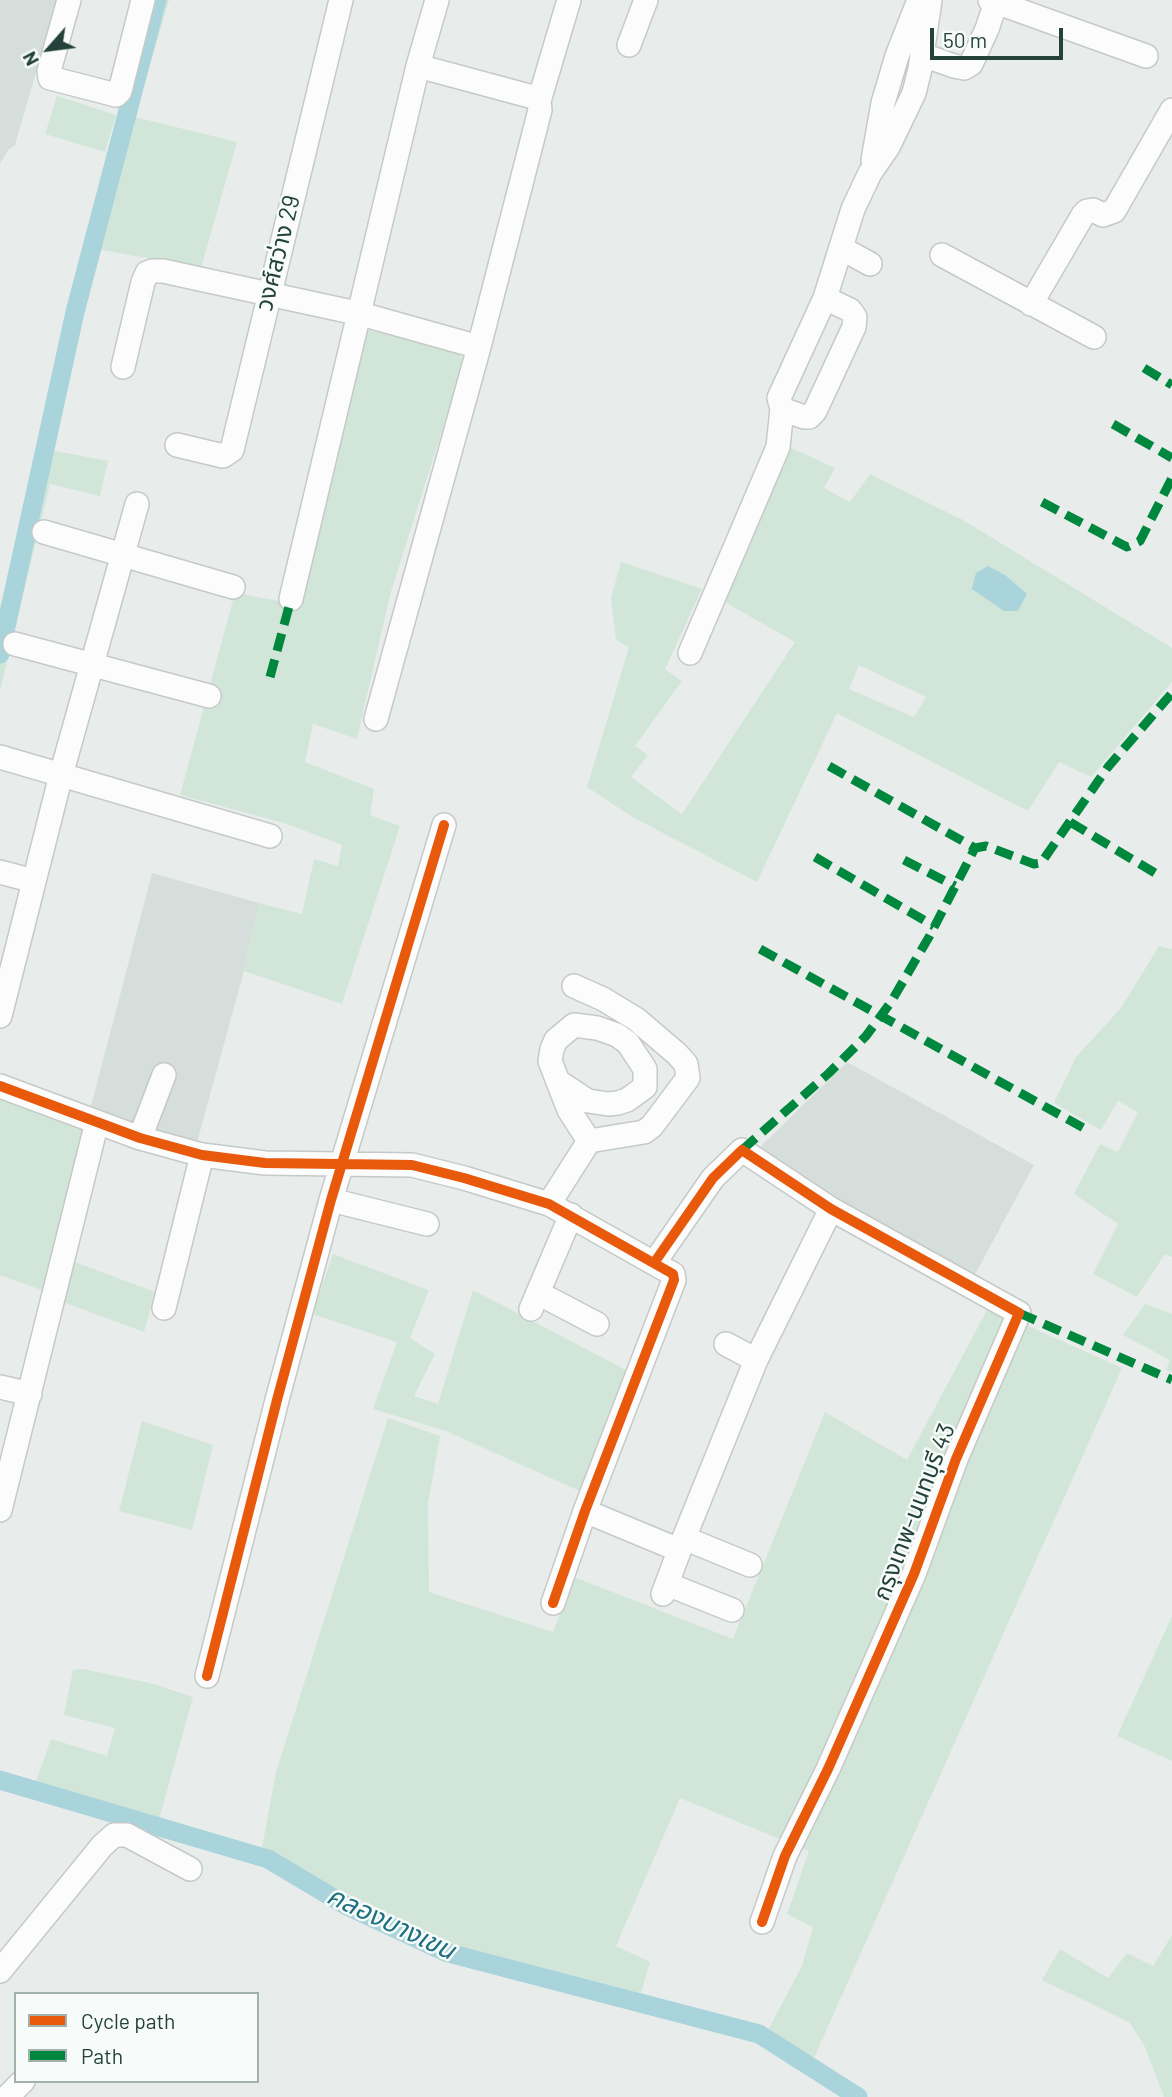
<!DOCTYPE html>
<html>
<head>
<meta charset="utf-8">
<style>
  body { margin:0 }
  #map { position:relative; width:1172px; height:2097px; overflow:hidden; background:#e8edeb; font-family:Barlow,sans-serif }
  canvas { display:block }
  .legend { position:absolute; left:14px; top:1992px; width:245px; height:91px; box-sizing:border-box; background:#f7fbf9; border:2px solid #a3b1ad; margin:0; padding:9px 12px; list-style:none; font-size:21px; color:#24423a }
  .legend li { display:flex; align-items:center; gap:14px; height:35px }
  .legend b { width:35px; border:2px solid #a3b1ad }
  .north { position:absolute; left:14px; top:14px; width:70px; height:70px; -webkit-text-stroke:5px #f7fbf9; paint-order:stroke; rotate:242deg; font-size:19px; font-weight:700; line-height:28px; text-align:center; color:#24423a }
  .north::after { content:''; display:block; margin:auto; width:24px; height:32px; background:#24423a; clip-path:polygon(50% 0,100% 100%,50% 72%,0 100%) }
  .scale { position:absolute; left:930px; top:28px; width:133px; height:32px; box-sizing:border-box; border:4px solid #24423a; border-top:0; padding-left:9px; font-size:21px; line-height:24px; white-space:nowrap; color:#24423a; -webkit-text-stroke:5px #f7fbf9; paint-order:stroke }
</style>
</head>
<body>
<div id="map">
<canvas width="1172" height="2097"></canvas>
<ul class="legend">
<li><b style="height:9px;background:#e8590c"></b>Cycle path</li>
<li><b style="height:9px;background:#00873e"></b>Path</li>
</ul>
<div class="north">N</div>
<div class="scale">50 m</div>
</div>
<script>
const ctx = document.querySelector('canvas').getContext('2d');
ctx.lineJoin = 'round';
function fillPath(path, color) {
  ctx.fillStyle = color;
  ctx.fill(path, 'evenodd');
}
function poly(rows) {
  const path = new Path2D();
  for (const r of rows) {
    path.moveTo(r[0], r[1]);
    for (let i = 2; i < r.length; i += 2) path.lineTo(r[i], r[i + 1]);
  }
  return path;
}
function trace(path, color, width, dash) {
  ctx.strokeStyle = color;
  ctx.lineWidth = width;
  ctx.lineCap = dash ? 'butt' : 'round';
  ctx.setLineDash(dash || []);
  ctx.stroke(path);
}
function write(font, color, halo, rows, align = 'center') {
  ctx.font = font + ' Barlow,"Noto Sans Thai",sans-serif';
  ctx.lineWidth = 5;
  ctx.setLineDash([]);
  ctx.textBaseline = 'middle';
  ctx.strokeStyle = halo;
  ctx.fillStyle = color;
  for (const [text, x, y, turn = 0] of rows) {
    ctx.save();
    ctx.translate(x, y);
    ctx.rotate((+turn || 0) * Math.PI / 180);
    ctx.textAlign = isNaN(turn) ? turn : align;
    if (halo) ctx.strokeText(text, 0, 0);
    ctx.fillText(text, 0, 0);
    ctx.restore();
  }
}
const built = poly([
  [0,0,57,0,15,145,8,150,0,164],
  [152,873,259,903,244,971,196,1146,91,1106],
  [847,1062,1034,1165,973,1278,757,1150]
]);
const green = poly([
  [148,0,169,0,135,117,237,142,201,268,97,249,51,450,108,461,100,496,50,484,0,691,0,608,81,254],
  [57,96,116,115,105,152,45,134],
  [367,330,460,352,463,364,390,595,357,739,313,724,305,762,374,789,370,815,400,826,342,1004,244,971,259,903,302,914,314,859,338,866,342,845,287,824,180,795,235,593,296,604],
  [789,447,835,468,824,488,850,502,870,474,963,520,1172,648,1172,682,1091,777,1059,762,1028,811,837,713,757,882,634,818,587,787,629,647,616,640,611,598,621,562,702,589,665,669,682,681,635,746,648,755,631,777,682,814,795,642,721,600],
  [859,665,926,697,914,717,849,689],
  [1159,946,1172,949,1172,1257,1165,1254,1137,1297,1093,1274,1118,1224,1074,1194,1100,1144,1118,1152,1138,1112,1118,1101,1101,1130,1054,1103,1076,1057,1121,1008],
  [0,1095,39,1108,84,1131,64,1202,70,1208,47,1292,0,1275],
  [333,1254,429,1290,410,1338,435,1354,414,1396,438,1404,473,1290,630,1372,582,1492,446,1431,373,1409,397,1342,312,1314],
  [72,1261,155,1292,144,1332,63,1302],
  [1145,1304,1172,1314,1172,1372,1166,1370,1170,1360,1123,1335],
  [988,1308,1122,1368,814,2058,768,2030,802,1966,813,1927,787,1914,809,1851,680,1798,616,1946,650,1962,641,1993,452,1944,323,1882,262,1848,276,1772,388,1418,440,1436,428,1504,429,1592,553,1632,574,1577,733,1639,825,1412,907,1460],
  [142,1421,213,1445,192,1530,119,1511],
  [1172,1616,1172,1761,1117,1736],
  [83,1669,154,1684,193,1697,158,1823,35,1784,51,1739,107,1756,115,1728,64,1715,73,1670],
  [1172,1935,1172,2097,1164,2097,1144,2045,1129,2022,1042,1980,1060,1949,1108,1978,1127,1953,1153,1966]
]);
const water = poly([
  [988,566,1005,575,1027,594,1018,611,1004,611,972,589,976,573]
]);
const canal = poly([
  [0,654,75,312,157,0],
  [0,1780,268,1859,347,1906,445,1952,759,2034,858,2097]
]);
const minor = poly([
  [69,0,49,71,50,78,116,95,120,91,143,0],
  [990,0,1146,56],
  [629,45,646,0],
  [923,55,954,66,964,68,971,64,987,29,996,2],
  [539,101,569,0],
  [873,160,883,103,897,56,919,0],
  [841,248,870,264],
  [942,255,1094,337],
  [1031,304,1083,215,1087,211,1093,210,1103,215,1114,211,1172,110],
  [123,367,143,282,147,273,152,271,163,271,361,314,479,347],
  [782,409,804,417,809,417,815,411,854,327,855,317,850,310,825,298],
  [177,445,223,456,232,450,341,0],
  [44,532,233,587],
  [291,599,418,66,437,0],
  [15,644,209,696],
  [690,653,778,447,782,409,779,398,825,298,853,209,870,173,888,147,914,93,920,69,930,0],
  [376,719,479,347,540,110,539,101,533,97,418,66],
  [0,757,270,836],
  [0,872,34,881],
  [0,1016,61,775,137,504],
  [559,1082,588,1101,608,1104,618,1103,627,1100,645,1087,645,1069,628,1043,617,1035,597,1028,574,1025,556,1040,552,1049,550,1061,569,1110,589,1141],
  [0,1086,140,1138,202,1155,265,1163,412,1165,464,1178,549,1204,673,1274,674,1280,585,1511,553,1603],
  [140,1138,164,1075],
  [331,1200,427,1224],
  [549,1204,589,1141,644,1132,652,1126,688,1078,686,1064,677,1054,636,1019,603,999,574,986],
  [654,1263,713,1178,742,1150,831,1209,1019,1313,956,1459,914,1574,828,1769,785,1856,762,1922],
  [538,1293,597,1324],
  [164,1308,202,1155],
  [531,1309,571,1215],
  [726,1344,756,1360],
  [0,1387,30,1394],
  [0,1510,97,1122],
  [585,1511,679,1550],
  [684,1538,750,1565],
  [667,1584,732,1610],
  [663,1594,684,1538,756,1360,831,1209],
  [207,1676,277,1400,331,1200,444,825],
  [0,1971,102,1846,114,1835,127,1835,190,1869],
  [7,2097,23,2081]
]);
const quiet = poly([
  [1144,368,1172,385],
  [1113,424,1172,458],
  [1042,502,1127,547,1140,541,1172,478],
  [270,677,291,599],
  [829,766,975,848,986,846,1034,864,1041,863,1108,767,1172,693],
  [1070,822,1160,876],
  [815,857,934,926],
  [904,860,955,886],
  [760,949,1089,1131],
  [742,1150,829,1073,866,1036,891,1002,929,937,975,848],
  [1019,1313,1172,1380]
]);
const cycleway = poly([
  [0,1086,140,1138,202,1155,265,1163,412,1165,464,1178,549,1204,673,1274,674,1280,585,1511,553,1603],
  [654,1263,713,1178,742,1150,831,1209,1019,1313,956,1459,914,1574,828,1769,785,1856,762,1922],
  [207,1676,277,1400,331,1200,444,825]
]);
const streetNames = [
  ["วงศ์สว่าง 29",278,253,-76],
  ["กรุงเทพ-นนทบุรี 43",914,1512,-69]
];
const waterNames = [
  ["คลองบางเขน",391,1923,25]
];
fillPath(built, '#d6dedb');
fillPath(green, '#d1e6d8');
fillPath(water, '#a9d4db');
trace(canal, '#a9d4db', 19);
trace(minor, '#c5cac8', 26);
trace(minor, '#fcfcfc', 23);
trace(quiet, '#00873e', 9, [18, 9]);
trace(cycleway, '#e8590c', 10);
write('24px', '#24423a', '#f7fbf9', streetNames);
write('italic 26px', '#1c6f80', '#f7fbf9', waterNames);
</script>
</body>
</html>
